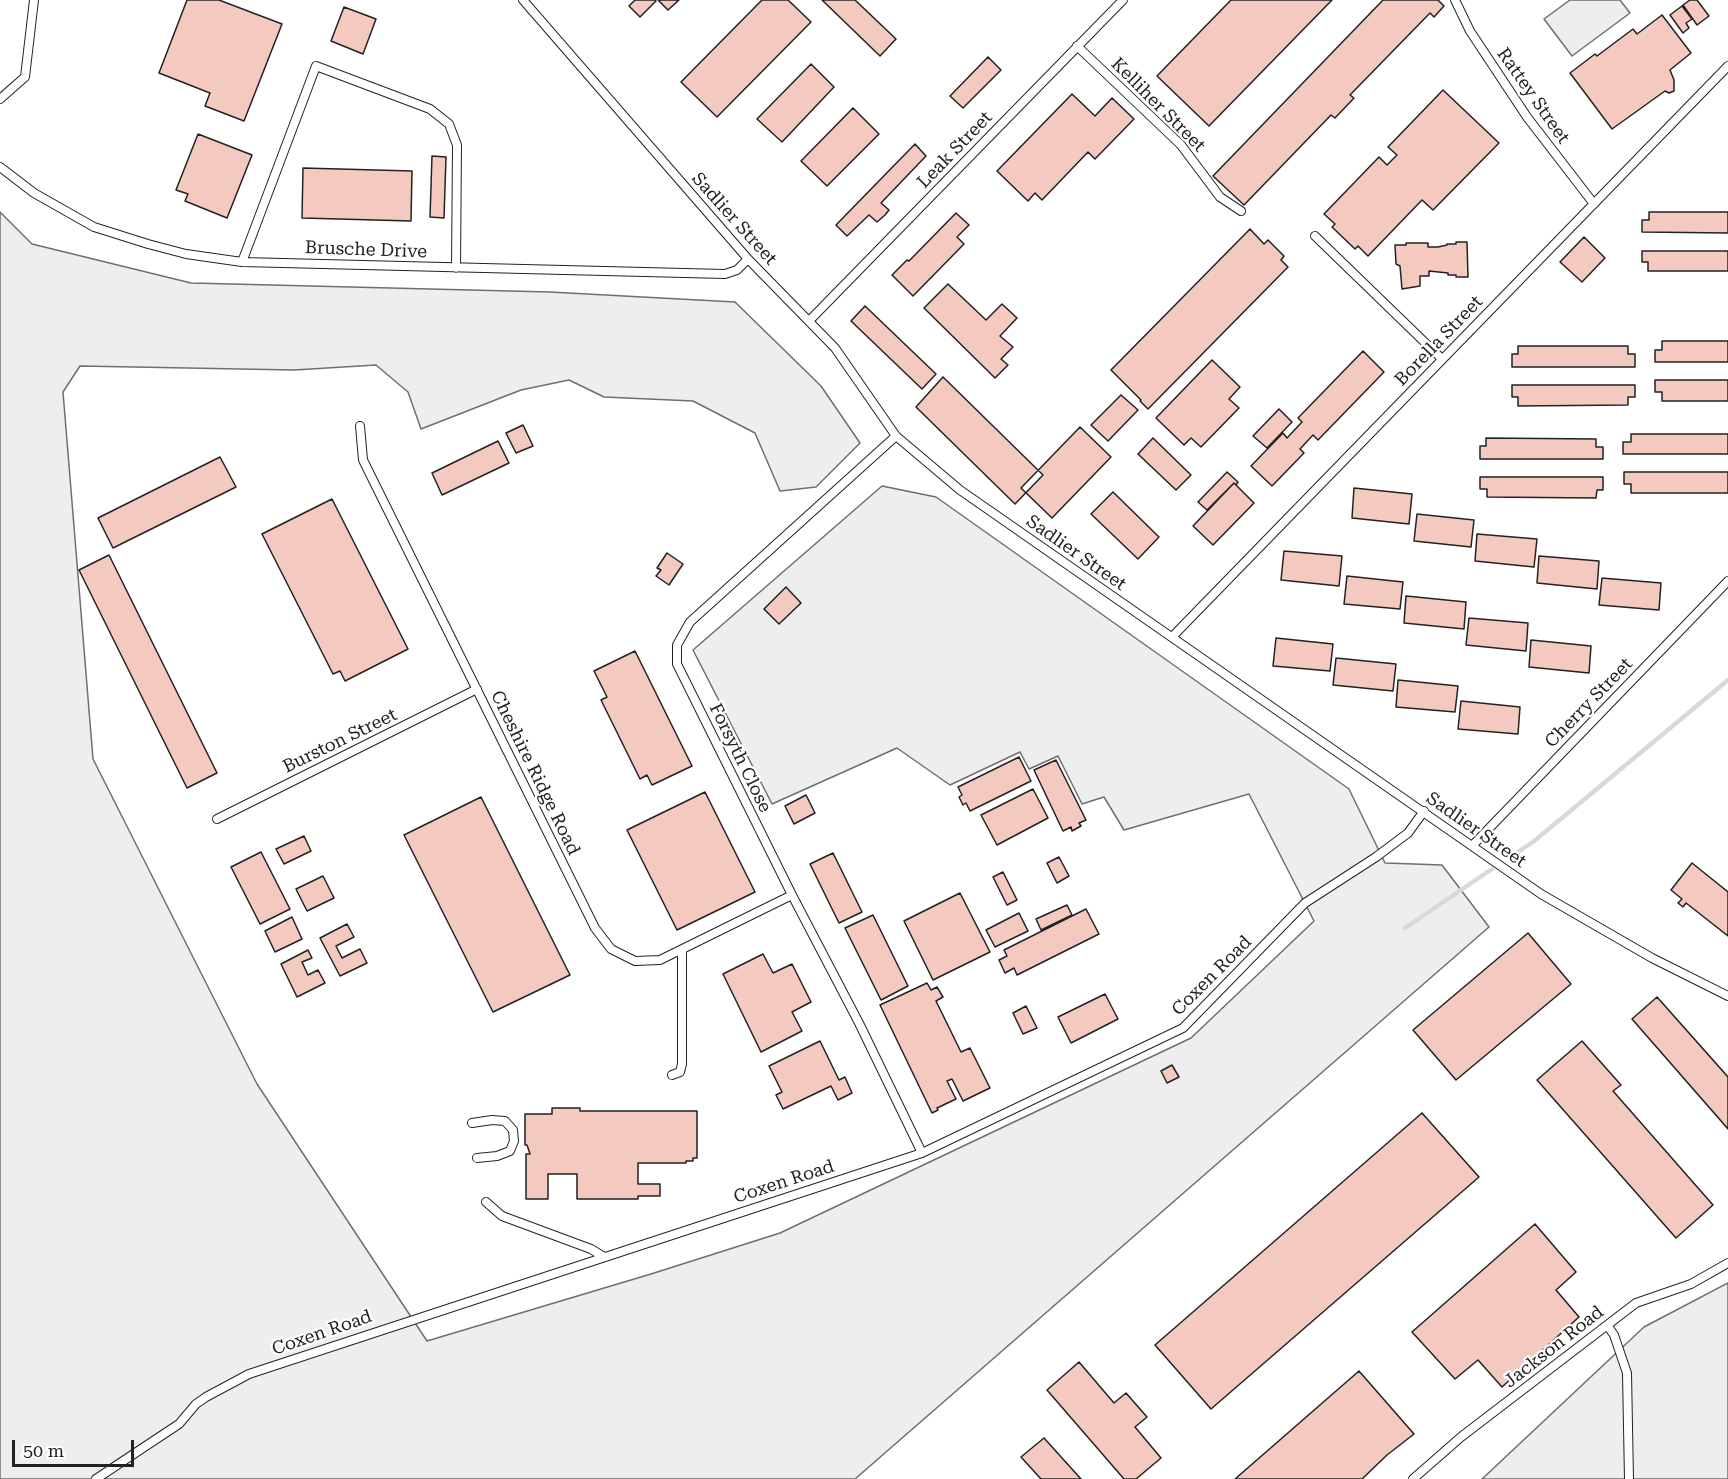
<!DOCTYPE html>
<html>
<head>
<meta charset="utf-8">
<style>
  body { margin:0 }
  #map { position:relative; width:1728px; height:1479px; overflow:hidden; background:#fff; font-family:"Roboto Serif",serif }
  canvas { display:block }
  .scale { position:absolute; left:12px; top:1440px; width:122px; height:27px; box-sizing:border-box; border:3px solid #222; border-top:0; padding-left:8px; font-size:18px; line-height:21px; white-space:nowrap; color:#222; -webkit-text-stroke:4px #fff; paint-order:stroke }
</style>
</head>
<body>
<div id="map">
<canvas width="1728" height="1479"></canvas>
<div class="scale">50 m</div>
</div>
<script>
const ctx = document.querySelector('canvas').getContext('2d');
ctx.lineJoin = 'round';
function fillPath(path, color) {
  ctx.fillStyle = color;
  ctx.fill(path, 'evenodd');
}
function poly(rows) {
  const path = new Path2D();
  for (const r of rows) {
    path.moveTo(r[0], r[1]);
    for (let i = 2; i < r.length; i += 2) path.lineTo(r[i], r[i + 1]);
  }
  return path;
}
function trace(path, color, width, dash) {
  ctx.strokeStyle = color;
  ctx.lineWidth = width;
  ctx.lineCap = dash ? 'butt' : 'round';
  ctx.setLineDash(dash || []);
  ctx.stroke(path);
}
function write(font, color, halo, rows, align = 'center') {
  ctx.font = font + ' "Roboto Serif",serif';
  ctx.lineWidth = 4.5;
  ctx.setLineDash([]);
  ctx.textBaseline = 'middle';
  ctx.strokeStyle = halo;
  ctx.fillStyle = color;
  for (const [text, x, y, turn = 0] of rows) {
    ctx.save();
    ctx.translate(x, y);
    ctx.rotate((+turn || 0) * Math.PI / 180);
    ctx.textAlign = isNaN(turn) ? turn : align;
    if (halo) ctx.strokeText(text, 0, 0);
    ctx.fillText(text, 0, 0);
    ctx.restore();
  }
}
const green = poly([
  [1570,0,1620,0,1630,13,1572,56,1544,19,1570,0],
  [0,212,32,244,191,283,550,292,735,302,821,386,860,443,816,487,780,491,755,433,693,401,604,397,569,380,521,390,421,429,408,392,376,365,294,370,80,366,63,392,93,759,257,1084,427,1341,651,1274,780,1233,1191,1038,1314,921,1249,794,1124,830,1104,797,1082,804,1058,756,1029,769,1020,752,950,785,897,748,772,804,693,650,882,486,936,497,1349,789,1385,863,1442,865,1489,927,855,1479,0,1479,0,212],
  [1728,1283,1728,1479,1482,1479,1644,1327,1728,1283]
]);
const stream = poly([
  [1509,858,1533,842,1728,680],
  [1405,928,1492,869]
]);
const building = poly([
  [187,0,219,0,282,24,244,121,205,106,210,93,159,73,187,0],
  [635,0,655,0,656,1,640,17,629,6,635,0],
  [658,0,679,0,668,10,658,0],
  [762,0,788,0,811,22,717,117,681,82,762,0],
  [822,0,855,0,896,39,880,56,822,0],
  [1231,0,1332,0,1209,126,1157,76,1231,0],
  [1383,0,1438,0,1444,6,1434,17,1430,13,1350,95,1354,98,1335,118,1331,115,1244,205,1213,176,1383,0],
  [1690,0,1697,0,1709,16,1697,25,1683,5,1690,0],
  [1682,6,1692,19,1686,23,1689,28,1683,33,1670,15,1682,6],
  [344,7,376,19,363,54,331,41,344,7],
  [1662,15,1691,53,1670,70,1674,80,1674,91,1669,93,1665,91,1612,129,1570,73,1595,54,1597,56,1633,29,1637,34,1662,15],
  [988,57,1001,70,963,108,950,96,988,57],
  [811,64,834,87,782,142,757,119,811,64],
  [1443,90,1499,143,1433,210,1422,200,1368,256,1358,246,1355,249,1332,227,1335,224,1324,214,1379,157,1387,165,1397,155,1388,147,1443,90],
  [1072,94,1095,116,1112,98,1134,119,1095,159,1088,152,1042,200,1035,193,1028,201,997,171,1072,94],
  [853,108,879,134,827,186,801,161,853,108],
  [198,134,252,155,227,218,185,201,188,194,176,190,198,134],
  [915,144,926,156,881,203,889,210,885,215,877,222,869,215,847,236,836,225,915,144],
  [432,156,446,157,444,218,430,217,432,156],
  [303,168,412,171,411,221,302,218,303,168],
  [1649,212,1728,212,1728,233,1642,232,1642,220,1649,220,1649,212],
  [956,213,969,225,957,237,964,244,913,296,892,275,907,260,909,261,956,213],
  [1250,229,1264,244,1268,240,1284,256,1281,260,1288,267,1148,409,1140,401,1141,400,1111,370,1250,229],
  [1584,237,1605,258,1582,282,1560,262,1584,237],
  [1456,242,1467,242,1468,277,1456,277,1456,275,1448,275,1448,273,1429,271,1429,276,1420,276,1420,286,1402,289,1400,266,1396,264,1395,245,1406,245,1406,243,1428,243,1428,247,1438,247,1447,245,1447,244,1456,244,1456,242],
  [1642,251,1728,251,1728,271,1648,271,1648,262,1642,262,1642,251],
  [948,284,986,320,1002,304,1017,318,1000,336,1013,347,1001,359,1008,365,995,378,924,308,948,284],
  [865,306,936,374,922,389,851,321,865,306],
  [1662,341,1728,341,1728,362,1655,362,1655,350,1662,350,1662,341],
  [1518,346,1628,346,1628,354,1635,354,1635,367,1512,367,1512,354,1518,354,1518,346],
  [1363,351,1384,372,1318,440,1313,435,1300,449,1304,453,1272,486,1251,466,1283,433,1287,438,1302,422,1298,418,1363,351],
  [1212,360,1240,387,1229,399,1239,408,1201,447,1191,438,1184,445,1156,418,1212,360],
  [943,377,1043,475,1015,504,916,407,943,377],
  [1655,380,1728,380,1728,401,1662,401,1662,392,1655,392,1655,380],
  [1512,385,1635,385,1635,397,1628,397,1628,405,1518,406,1518,397,1512,397,1512,385],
  [1121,395,1138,410,1108,441,1091,425,1121,395],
  [1279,409,1292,422,1267,448,1253,436,1279,409],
  [523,425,533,446,516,453,506,433,523,425],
  [1080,427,1111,457,1052,518,1021,488,1080,427],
  [1631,434,1728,434,1728,454,1623,454,1623,442,1631,442,1631,434],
  [1153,438,1191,475,1176,490,1138,454,1153,438],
  [1486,438,1596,439,1596,447,1603,447,1603,459,1480,459,1480,446,1486,446,1486,438],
  [498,441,509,463,442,495,432,473,498,441],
  [220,457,236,487,113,548,98,518,220,457],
  [1227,472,1238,482,1236,485,1234,483,1207,510,1198,502,1227,472],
  [1624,472,1728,472,1728,493,1631,493,1631,484,1624,484,1624,472],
  [1480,477,1603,477,1603,490,1597,490,1596,498,1487,497,1487,489,1480,489,1480,477],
  [1234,483,1254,503,1213,545,1193,526,1234,483],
  [1354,488,1412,494,1409,524,1352,518,1354,488],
  [1113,492,1159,537,1138,559,1091,514,1113,492],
  [332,499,408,649,345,681,340,671,333,674,262,534,332,499],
  [1417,514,1474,520,1471,547,1414,541,1417,514],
  [1477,534,1537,539,1534,567,1475,561,1477,534],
  [1284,551,1342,556,1339,586,1281,580,1284,551],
  [667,553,683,564,669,585,656,576,661,570,657,568,667,553],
  [109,555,217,773,187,788,79,570,109,555],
  [1539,556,1599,561,1597,589,1537,583,1539,556],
  [1347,576,1403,582,1400,609,1344,604,1347,576],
  [1602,578,1661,583,1659,610,1599,605,1602,578],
  [786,587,801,603,779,624,764,609,786,587],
  [1406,596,1466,602,1464,629,1404,623,1406,596],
  [1469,618,1528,623,1526,651,1466,645,1469,618],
  [1276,638,1333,644,1330,671,1273,666,1276,638],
  [1531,640,1591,646,1589,673,1529,667,1531,640],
  [635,651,692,766,652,785,647,775,640,779,601,700,607,697,594,671,635,651],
  [1336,658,1396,664,1393,691,1333,685,1336,658],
  [1398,680,1458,686,1455,712,1396,707,1398,680],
  [1461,701,1520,707,1518,734,1458,729,1461,701],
  [1019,757,1031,781,970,811,966,803,963,805,959,797,962,795,958,787,1019,757],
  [1056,760,1086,820,1079,823,1081,826,1072,831,1071,827,1063,831,1034,770,1056,760],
  [1033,789,1048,818,997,845,981,815,1033,789],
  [705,792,755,892,677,930,627,830,705,792],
  [806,795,815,813,794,824,785,806,806,795],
  [481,797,570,975,493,1012,404,835,481,797],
  [304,836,311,851,284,864,276,849,304,836],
  [261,852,290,909,260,924,231,867,261,852],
  [833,853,862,912,839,923,810,864,833,853],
  [1059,857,1069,876,1057,883,1047,863,1059,857],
  [1692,863,1728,892,1728,936,1686,903,1683,907,1678,903,1682,899,1671,890,1692,863],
  [1003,872,1017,900,1007,905,993,877,1003,872],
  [323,876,334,898,307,911,296,889,323,876],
  [960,893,990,952,933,980,904,921,960,893],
  [1067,905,1072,915,1041,930,1036,919,1067,905],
  [1086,909,1099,934,1017,975,1014,968,1005,973,999,960,1007,956,1004,950,1086,909],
  [1019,913,1028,931,995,947,986,930,1019,913],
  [873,915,908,986,881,1000,845,928,873,915],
  [292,917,302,939,275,952,265,931,292,917],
  [347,924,354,937,336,946,342,958,360,949,367,963,340,976,320,938,347,924],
  [1528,933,1571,984,1456,1080,1413,1030,1528,933],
  [308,950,312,958,302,962,308,975,318,970,325,983,297,997,281,964,308,950],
  [763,954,773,973,792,964,811,1002,792,1012,802,1031,761,1052,723,974,763,954],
  [927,983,931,990,937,987,943,997,936,1001,961,1052,970,1048,990,1088,963,1101,952,1079,947,1081,956,1099,937,1108,938,1110,932,1113,880,1005,927,983],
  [1105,994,1118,1019,1071,1043,1058,1017,1105,994],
  [1657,997,1728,1077,1728,1129,1632,1019,1657,997],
  [1026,1006,1037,1028,1023,1034,1013,1013,1026,1006],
  [820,1041,839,1080,845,1077,852,1093,838,1100,831,1086,783,1109,776,1095,782,1092,769,1066,820,1041],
  [1582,1041,1621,1085,1613,1091,1713,1205,1676,1238,1537,1080,1582,1041],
  [1172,1065,1179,1077,1167,1083,1161,1071,1172,1065],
  [552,1108,580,1108,580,1111,697,1111,697,1158,693,1158,693,1161,686,1161,686,1163,638,1163,638,1184,660,1184,660,1196,638,1196,638,1199,577,1199,577,1174,548,1174,548,1199,526,1199,526,1154,530,1154,527,1145,525,1145,525,1114,552,1114,552,1108],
  [1422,1113,1479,1177,1211,1409,1155,1345,1422,1113],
  [1535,1224,1576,1272,1556,1290,1579,1317,1502,1387,1478,1360,1455,1379,1412,1332,1535,1224],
  [1079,1362,1114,1403,1126,1393,1147,1417,1135,1427,1161,1458,1136,1479,1124,1479,1047,1390,1079,1362],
  [1359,1371,1414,1434,1387,1455,1362,1479,1235,1479,1359,1371],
  [1044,1438,1081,1479,1041,1479,1021,1457,1044,1438]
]);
const service = poly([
  [523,0,748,259,835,348,896,436,960,490,1541,894,1652,958,1728,996],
  [1455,0,1470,31,1527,117,1594,204],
  [1077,46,1181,145,1220,197,1241,211],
  [0,99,25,77,34,0],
  [0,167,34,193,94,227,148,244,186,254,242,262,725,274,737,270,748,259],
  [1315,236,1442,359],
  [242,262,316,66,430,109,449,124,457,145,456,268],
  [809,321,1123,0],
  [360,426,363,460,595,928,611,949,635,961,660,960,792,895],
  [896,436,690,622,677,645,677,664,792,895,859,1023,922,1153],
  [1172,637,1728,66],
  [217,819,477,689],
  [1472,846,1728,581],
  [672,1075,680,1072,682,1064,682,950],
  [472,1123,492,1120,505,1121,513,1130,514,1141,510,1151,497,1156,477,1158],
  [486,1202,502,1216,591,1249,604,1257],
  [1607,1325,1614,1335,1627,1373,1629,1479],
  [96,1479,179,1424,196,1404,206,1397,249,1374,922,1153,1183,1028,1305,903,1376,857,1408,833,1424,811],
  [1413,1479,1461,1437,1636,1303,1691,1284,1728,1263]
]);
const streetNames = [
  ["Rattey Street",1533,96,55],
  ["Kelliher Street",1158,105,45],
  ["Leak Street",955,150,-46],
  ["Sadlier Street",734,219,48],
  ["Brusche Drive",366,250,2],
  ["Borella Street",1439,341,-46],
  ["Sadlier Street",1076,553,35],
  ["Cherry Street",1589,703,-46],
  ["Burston Street",340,741,-26],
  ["Forsyth Close",740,758,64],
  ["Cheshire Ridge Road",535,773,64],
  ["Sadlier Street",1476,830,35],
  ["Coxen Road",1212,976,-45],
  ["Coxen Road",784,1182,-18],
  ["Coxen Road",322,1333,-19],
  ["Jackson Road",1554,1347,-38]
];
fillPath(green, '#eee');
trace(green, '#6f6f6f', 1.5);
trace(stream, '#d9d9d9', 4.5);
fillPath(building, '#f3c9c0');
trace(building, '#222', 1.5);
trace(service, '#222', 10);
trace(service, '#fff', 8);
write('18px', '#222', '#fff', streetNames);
</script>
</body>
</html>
